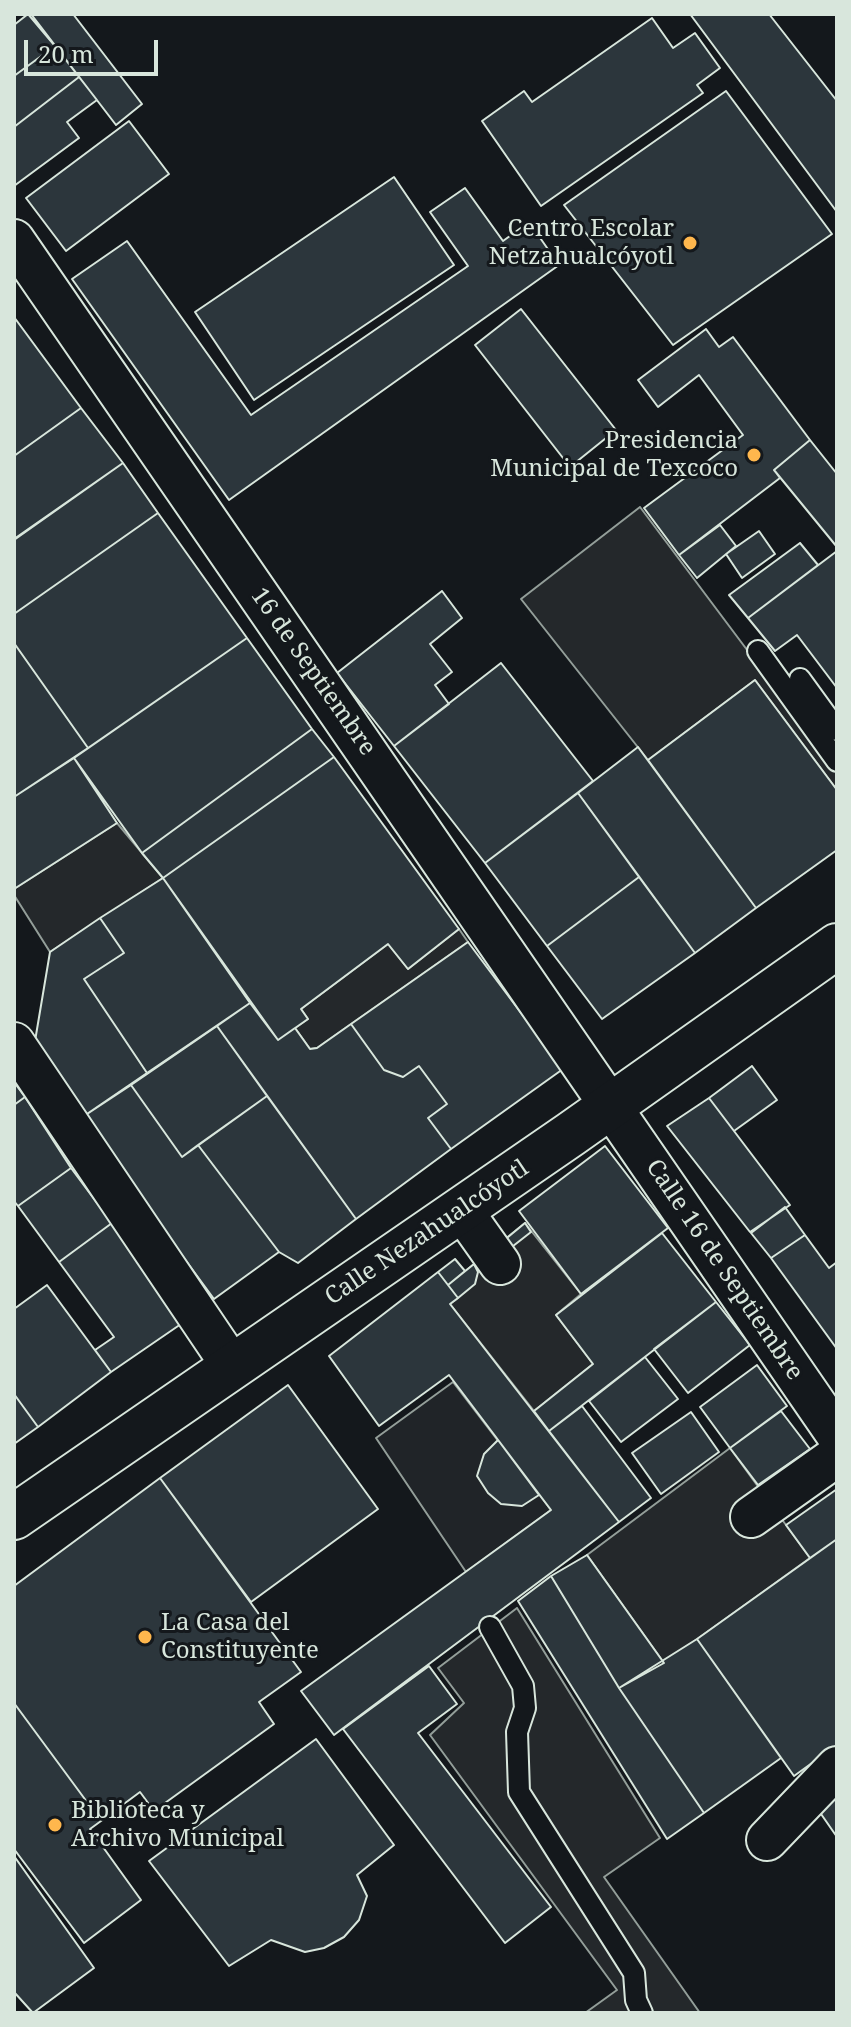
<!DOCTYPE html>
<html>
<head>
<meta charset="utf-8">
<style>
  body { margin:0 }
  #map { position:relative; width:851px; height:2027px; overflow:hidden; background:#14181c; font-family:"Noto Serif",serif }
  canvas { display:block }
  .frame { position:absolute; inset:0; border:16px solid #d8e6dc; pointer-events:none }
  .scale { position:absolute; left:24px; top:40px; width:134px; height:36px; box-sizing:border-box; border:4px solid #d8e6dc; border-top:0; padding-left:10px; font-size:24px; line-height:28px; white-space:nowrap; color:#d8e6dc; -webkit-text-stroke:6px #14181c; paint-order:stroke }
</style>
</head>
<body>
<div id="map">
<canvas width="851" height="2027"></canvas>
<div class="frame"></div>
<div class="scale">20 m</div>
</div>
<script>
const ctx = document.querySelector('canvas').getContext('2d');
ctx.lineJoin = 'round';
function fillPath(path, color) {
  ctx.fillStyle = color;
  ctx.fill(path, 'evenodd');
}
function poly(rows) {
  const path = new Path2D();
  for (const r of rows) {
    path.moveTo(r[0], r[1]);
    for (let i = 2; i < r.length; i += 2) path.lineTo(r[i], r[i + 1]);
  }
  return path;
}
function trace(path, color, width, dash) {
  ctx.strokeStyle = color;
  ctx.lineWidth = width;
  ctx.lineCap = dash ? 'butt' : 'round';
  ctx.setLineDash(dash || []);
  ctx.stroke(path);
}
function write(font, color, halo, rows, align = 'center') {
  ctx.font = font + ' "Noto Serif",serif';
  ctx.lineWidth = 6;
  ctx.setLineDash([]);
  ctx.textBaseline = 'middle';
  ctx.strokeStyle = halo;
  ctx.fillStyle = color;
  for (const [text, x, y, turn = 0] of rows) {
    ctx.save();
    ctx.translate(x, y);
    ctx.rotate((+turn || 0) * Math.PI / 180);
    ctx.textAlign = isNaN(turn) ? turn : align;
    if (halo) ctx.strokeText(text, 0, 0);
    ctx.fillText(text, 0, 0);
    ctx.restore();
  }
}
const green = poly([
  [453,1382,551,1510,466,1572,376,1438,453,1382]
]);
const parking = poly([
  [640,507,837,770,837,790,755,680,648,760,521,599,640,507],
  [117,823,163,878,50,952,14,895,14,889,117,823],
  [459,929,468,942,317,1048,310,1049,295,1028,308,1019,301,1009,388,944,408,969,459,929],
  [525,1223,581,1294,556,1315,593,1364,534,1411,450,1304,458,1298,448,1285,525,1223],
  [730,1448,810,1558,664,1663,587,1555,730,1448],
  [517,1608,660,1838,604,1877,700,2013,585,2013,617,1990,430,1735,464,1703,438,1668,517,1608]
]);
const building = poly([
  [28,14,55,46,14,76,14,25,28,14],
  [31,14,73,14,142,104,116,125,31,14],
  [690,14,769,14,837,101,837,212,690,14],
  [652,18,673,48,695,33,720,68,697,85,703,93,541,206,482,121,524,91,532,102,652,18],
  [55,46,79,77,14,127,14,76,55,46],
  [79,77,97,100,67,122,79,138,14,186,14,127,79,77],
  [726,91,832,234,673,345,564,205,726,91],
  [129,121,169,174,66,251,26,198,129,121],
  [394,177,454,265,254,400,195,312,394,177],
  [465,188,503,241,529,222,559,265,229,500,72,279,127,241,251,415,468,266,430,212,465,188],
  [521,309,616,430,570,467,475,345,521,309],
  [14,317,81,408,14,456,14,317],
  [706,329,719,347,733,337,810,440,774,470,780,478,679,555,644,508,743,435,699,375,658,407,638,380,706,329],
  [81,408,123,463,14,539,14,456,81,408],
  [810,440,837,474,837,547,774,470,810,440],
  [123,463,158,513,14,614,14,540,123,463],
  [158,513,247,638,88,748,14,643,14,614,158,513],
  [720,525,736,546,697,578,679,555,720,525],
  [759,531,775,554,742,578,726,554,759,531],
  [800,543,818,565,748,618,729,595,800,543],
  [837,551,837,688,797,635,775,651,748,618,837,551],
  [442,591,462,618,430,644,452,672,435,685,449,704,394,746,337,673,442,591],
  [247,638,312,729,142,853,74,758,247,638],
  [14,643,88,748,14,797,14,643],
  [501,663,593,781,485,863,394,746,501,663],
  [755,680,837,790,837,850,756,908,648,760,755,680],
  [312,729,334,757,163,878,142,853,312,729],
  [638,747,756,908,695,953,578,793,638,747],
  [334,757,459,929,408,969,388,944,301,1009,308,1019,278,1040,163,878,334,757],
  [74,758,117,823,14,889,14,797,74,758],
  [578,793,639,877,547,946,485,863,578,793],
  [639,877,695,953,602,1019,547,946,639,877],
  [163,878,250,1003,147,1073,84,979,124,953,100,918,163,878],
  [100,918,124,953,84,979,147,1073,81,1118,34,1047,50,952,100,918],
  [468,942,563,1069,451,1149,428,1118,447,1104,419,1066,403,1077,384,1070,351,1024,468,942],
  [250,1003,278,1040,295,1028,310,1049,317,1048,351,1024,384,1070,403,1077,419,1066,447,1104,428,1118,451,1149,356,1219,217,1026,250,1003],
  [217,1026,267,1096,182,1157,131,1085,217,1026],
  [752,1066,777,1100,734,1131,709,1098,752,1066],
  [14,1082,25,1097,14,1105,14,1082],
  [131,1085,182,1157,198,1145,279,1252,214,1299,81,1118,131,1085],
  [267,1096,356,1219,298,1263,279,1252,198,1145,267,1096],
  [25,1097,71,1168,18,1206,14,1201,14,1105,25,1097],
  [709,1098,790,1205,750,1232,667,1126,709,1098],
  [605,1146,668,1228,581,1294,519,1211,605,1146],
  [71,1168,112,1223,59,1262,18,1206,71,1168],
  [785,1207,805,1235,771,1258,751,1233,785,1207],
  [112,1223,181,1324,111,1372,95,1350,114,1337,59,1262,112,1223],
  [525,1223,531,1232,508,1250,502,1242,525,1223],
  [662,1233,716,1302,549,1431,534,1411,593,1364,556,1315,662,1233],
  [805,1235,829,1268,837,1262,837,1349,771,1258,805,1235],
  [455,1259,465,1271,448,1285,438,1272,455,1259],
  [474,1264,478,1272,475,1284,458,1298,448,1285,474,1264],
  [438,1272,458,1298,450,1304,619,1522,334,1735,301,1691,551,1510,449,1375,379,1426,329,1356,438,1272],
  [47,1285,111,1372,38,1427,14,1394,14,1309,47,1285],
  [716,1302,750,1345,688,1393,654,1349,716,1302],
  [645,1357,678,1399,621,1442,589,1401,645,1357],
  [757,1365,787,1406,730,1448,700,1407,757,1365],
  [288,1385,378,1509,251,1602,160,1478,288,1385],
  [14,1394,38,1427,14,1444,14,1394],
  [582,1406,651,1498,619,1522,549,1431,582,1406],
  [781,1411,810,1449,758,1485,730,1448,781,1411],
  [691,1412,719,1452,661,1494,632,1453,691,1412],
  [498,1440,539,1495,522,1506,501,1504,488,1493,477,1476,484,1454,498,1440],
  [160,1478,301,1672,259,1702,274,1724,154,1811,140,1792,101,1821,14,1703,14,1586,160,1478],
  [837,1489,837,1539,810,1558,786,1525,837,1489],
  [837,1539,837,1745,794,1776,697,1639,837,1539],
  [587,1555,664,1663,619,1688,551,1576,587,1555],
  [551,1576,619,1688,704,1813,667,1839,518,1601,551,1576],
  [697,1639,781,1758,704,1813,619,1688,697,1639],
  [429,1666,457,1704,418,1733,551,1907,505,1943,343,1729,429,1666],
  [14,1703,101,1821,90,1829,141,1900,84,1943,14,1849,14,1703],
  [316,1739,394,1845,357,1875,367,1896,359,1920,344,1937,324,1948,305,1952,271,1940,229,1966,149,1861,316,1739],
  [837,1781,837,1837,812,1801,837,1781],
  [14,1856,94,1968,33,2013,14,1992,14,1856]
]);
const lane = poly([
  [758,651,837,761],
  [800,679,837,730],
  [490,1627,523,1686,525,1708,517,1732,519,1792,634,1973,636,2000,642,2013]
]);
const street = poly([
  [14,240,837,1435],
  [14,1043,232,1366],
  [461,1209,500,1264],
  [751,1517,837,1456],
  [767,1840,837,1767]
]);
const secondary = poly([
  [14,1517,571,1134,837,946]
]);
const markers = [
  [690,243,8,"#ffb74d"],
  [754,455,8,"#ffb74d"],
  [145,1637,8,"#ffb74d"],
  [55,1825,8,"#ffb74d"]
];
const poiNames = [
  ["Centro Escolar",674,229],
  ["Netzahualcóyotl",674,257],
  ["Presidencia",738,441],
  ["Municipal de Texcoco",738,469],
  ["La Casa del",161,1623,"left"],
  ["Constituyente",161,1651,"left"],
  ["Biblioteca y",71,1811,"left"],
  ["Archivo Municipal",71,1839,"left"]
];
const streetNames = [
  ["16 de Septiembre",313,672,55],
  ["Calle Nezahualcóyotl",427,1233,-34],
  ["Calle 16 de Septiembre",724,1270,56]
];
fillPath(green, '#202428');
trace(green, '#939e99', 2);
fillPath(parking, '#24282b');
trace(parking, '#939e99', 2);
fillPath(building, '#2c363c');
trace(building, '#d8e6dc', 2);
trace(lane, '#d8e6dc', 24);
trace(street, '#d8e6dc', 44);
trace(secondary, '#d8e6dc', 48);
trace(lane, '#14181c', 20);
trace(street, '#14181c', 40);
trace(secondary, '#14181c', 44);
for (const [x, y, r, color] of markers) {
  const dot = new Path2D();
  dot.arc(x, y, r, 0, 2 * Math.PI);
  ctx.fillStyle = color;
  ctx.fill(dot);
  trace(dot, '#14181c', 3);
}
write('24px', '#d8e6dc', '#14181c', poiNames, 'right');
write('24px', '#d8e6dc', '#14181c', streetNames);
</script>
</body>
</html>
